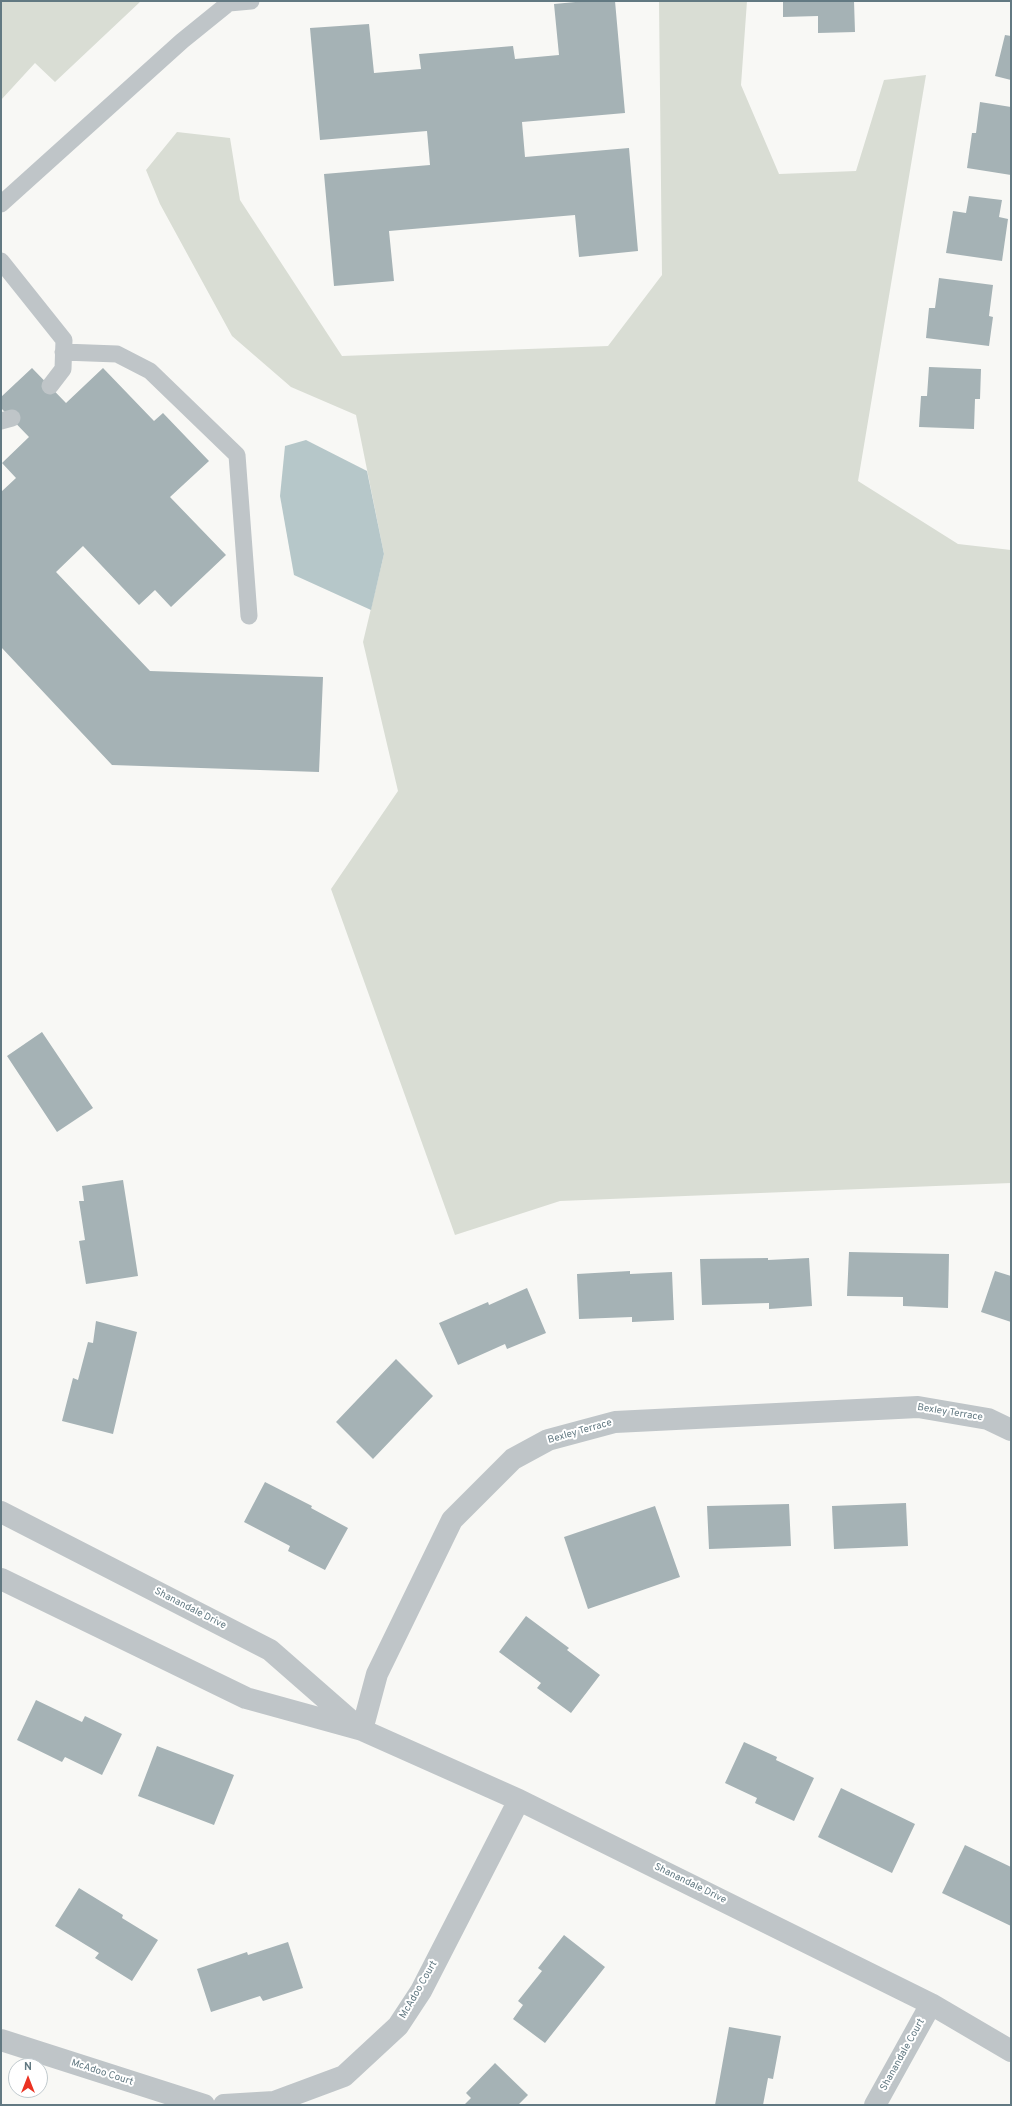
<!DOCTYPE html>
<html>
<head>
<meta charset="utf-8">
<style>
  body { margin:0 }
  #map { position:relative; width:1012px; height:2106px; overflow:hidden; background:#f8f8f5; font-family:Overpass,sans-serif }
  canvas { display:block }
  .frame { position:absolute; inset:0; border:2px solid #627982; pointer-events:none }
  .north { position:absolute; left:8px; top:2058px; width:40px; height:40px; box-sizing:border-box; background:#fff; border:1px solid #c0c9cd; border-radius:50%; rotate:0deg; font-size:11px; font-weight:700; line-height:16px; text-align:center; color:#627982 }
  .north::after { content:''; display:block; margin:auto; width:14px; height:18px; background:#eb3222; clip-path:polygon(50% 0,100% 100%,50% 72%,0 100%) }
</style>
</head>
<body>
<div id="map">
<canvas width="1012" height="2106"></canvas>
<div class="frame"></div>
<div class="north">N</div>
</div>
<script>
const ctx = document.querySelector('canvas').getContext('2d');
ctx.lineJoin = 'round';
function fillPath(path, color) {
  ctx.fillStyle = color;
  ctx.fill(path, 'evenodd');
}
function poly(rows) {
  const path = new Path2D();
  for (const r of rows) {
    path.moveTo(r[0], r[1]);
    for (let i = 2; i < r.length; i += 2) path.lineTo(r[i], r[i + 1]);
  }
  return path;
}
function trace(path, color, width, dash) {
  ctx.strokeStyle = color;
  ctx.lineWidth = width;
  ctx.lineCap = dash ? 'butt' : 'round';
  ctx.setLineDash(dash || []);
  ctx.stroke(path);
}
function write(font, color, halo, rows, align = 'center') {
  ctx.font = font + ' Overpass,sans-serif';
  ctx.lineWidth = 4;
  ctx.setLineDash([]);
  ctx.textBaseline = 'middle';
  ctx.strokeStyle = halo;
  ctx.fillStyle = color;
  for (const [text, x, y, turn = 0] of rows) {
    ctx.save();
    ctx.translate(x, y);
    ctx.rotate((+turn || 0) * Math.PI / 180);
    ctx.textAlign = isNaN(turn) ? turn : align;
    if (halo) ctx.strokeText(text, 0, 0);
    ctx.fillText(text, 0, 0);
    ctx.restore();
  }
}
const green = poly([
  [1,1,141,1,55,82,35,63,1,100],
  [659,1,747,1,741,85,779,174,856,171,884,80,926,75,858,481,958,544,1011,550,1011,1183,560,1201,455,1235,331,889,398,791,363,642,384,554,356,415,291,387,232,336,160,204,146,170,177,132,230,138,240,200,342,356,608,346,662,275]
]);
const water = poly([
  [306,440,367,471,384,554,371,610,294,575,280,496,285,446]
]);
const building = poly([
  [586,1,615,1,625,113,522,122,525,157,629,148,638,251,579,257,575,215,389,231,394,281,334,286,324,174,430,165,427,131,320,140,310,28,369,24,374,73,421,69,419,54,513,46,515,59,559,55,554,4],
  [783,1,854,1,855,32,818,33,818,16,783,17],
  [1005,35,1011,36,1011,80,995,76],
  [980,102,1011,107,1011,175,967,168,972,133,976,133],
  [969,196,1002,200,999,217,1008,219,1002,261,946,253,953,211,966,213],
  [939,278,993,285,989,316,993,317,989,346,926,338,929,308,935,308],
  [929,367,981,369,980,399,975,399,974,429,919,427,921,396,927,396],
  [32,368,66,403,103,368,154,421,163,413,209,461,170,497,226,555,171,607,155,590,139,605,83,546,56,572,150,671,323,677,319,772,112,765,1,647,1,492,16,478,2,463,29,437,1,408,1,397],
  [42,1032,93,1108,57,1132,7,1056],
  [123,1180,138,1276,86,1284,79,1241,85,1240,79,1201,84,1201,82,1186],
  [849,1252,949,1254,948,1308,903,1306,903,1297,847,1296],
  [768,1258,768,1260,809,1258,812,1306,769,1309,769,1303,702,1305,700,1259],
  [630,1271,630,1274,672,1272,674,1320,632,1322,632,1317,579,1319,577,1274],
  [995,1271,1011,1276,1011,1322,981,1312],
  [527,1288,546,1333,507,1349,505,1344,458,1365,439,1323,488,1302,489,1305],
  [96,1321,137,1332,113,1434,62,1421,73,1378,78,1380,88,1342,93,1343],
  [396,1359,433,1396,373,1459,336,1422],
  [265,1482,312,1506,311,1508,348,1528,325,1570,288,1551,290,1546,244,1522],
  [906,1503,908,1546,834,1549,832,1506],
  [789,1504,791,1546,709,1549,707,1506],
  [655,1506,680,1577,588,1609,564,1537],
  [526,1616,569,1648,567,1650,600,1675,571,1713,537,1688,541,1683,499,1652],
  [36,1700,82,1722,85,1716,122,1734,102,1775,65,1757,62,1762,17,1740],
  [744,1742,777,1757,776,1760,814,1778,794,1821,755,1803,757,1798,725,1783],
  [157,1746,234,1775,214,1825,138,1796],
  [841,1788,915,1824,892,1873,818,1837],
  [965,1845,1011,1867,1011,1926,942,1893],
  [79,1888,123,1915,122,1918,158,1940,132,1981,95,1958,99,1953,55,1926],
  [564,1935,605,1967,545,2043,513,2019,523,2005,518,2001,542,1971,538,1968],
  [288,1942,303,1988,263,2001,260,1996,211,2012,197,1969,247,1952,248,1955],
  [729,2027,781,2036,773,2079,768,2078,763,2105,715,2105],
  [495,2063,528,2095,518,2105,464,2105,471,2098,466,2093]
]);
const service = poly([
  [1,204,182,41,229,3,251,1],
  [1,261,64,340,63,369,50,386],
  [63,352,117,354,150,371,237,455,249,616],
  [1,421,12,418]
]);
const minor = poly([
  [1,1512,270,1650,358,1727],
  [1,1579,246,1698,362,1730,519,1800,931,2004,1011,2051],
  [362,1730,377,1674,452,1520,513,1459,548,1440,615,1422,918,1407,988,1419,1011,1430],
  [1,2040,204,2105],
  [224,2105,274,2102,344,2076,398,2026,421,1991,519,1800],
  [875,2105,931,2004]
]);
const streetNames = [
  ["Bexley Terrace",950,1413,9],
  ["Bexley Terrace",580,1432,-16],
  ["Shanandale Drive",190,1609,27],
  ["Shanandale Drive",690,1884,26],
  ["McAdoo Court",419,1990,-60],
  ["Shanandale Court",903,2055,-61],
  ["McAdoo Court",102,2073,18]
];
fillPath(green, '#d9ddd4');
fillPath(water, '#b6c7c9');
fillPath(building, '#a5b2b5');
trace(service, '#bfc5c8', 17);
trace(minor, '#bfc5c8', 22);
write('10px', '#627982', '#fff', streetNames);
</script>
</body>
</html>
